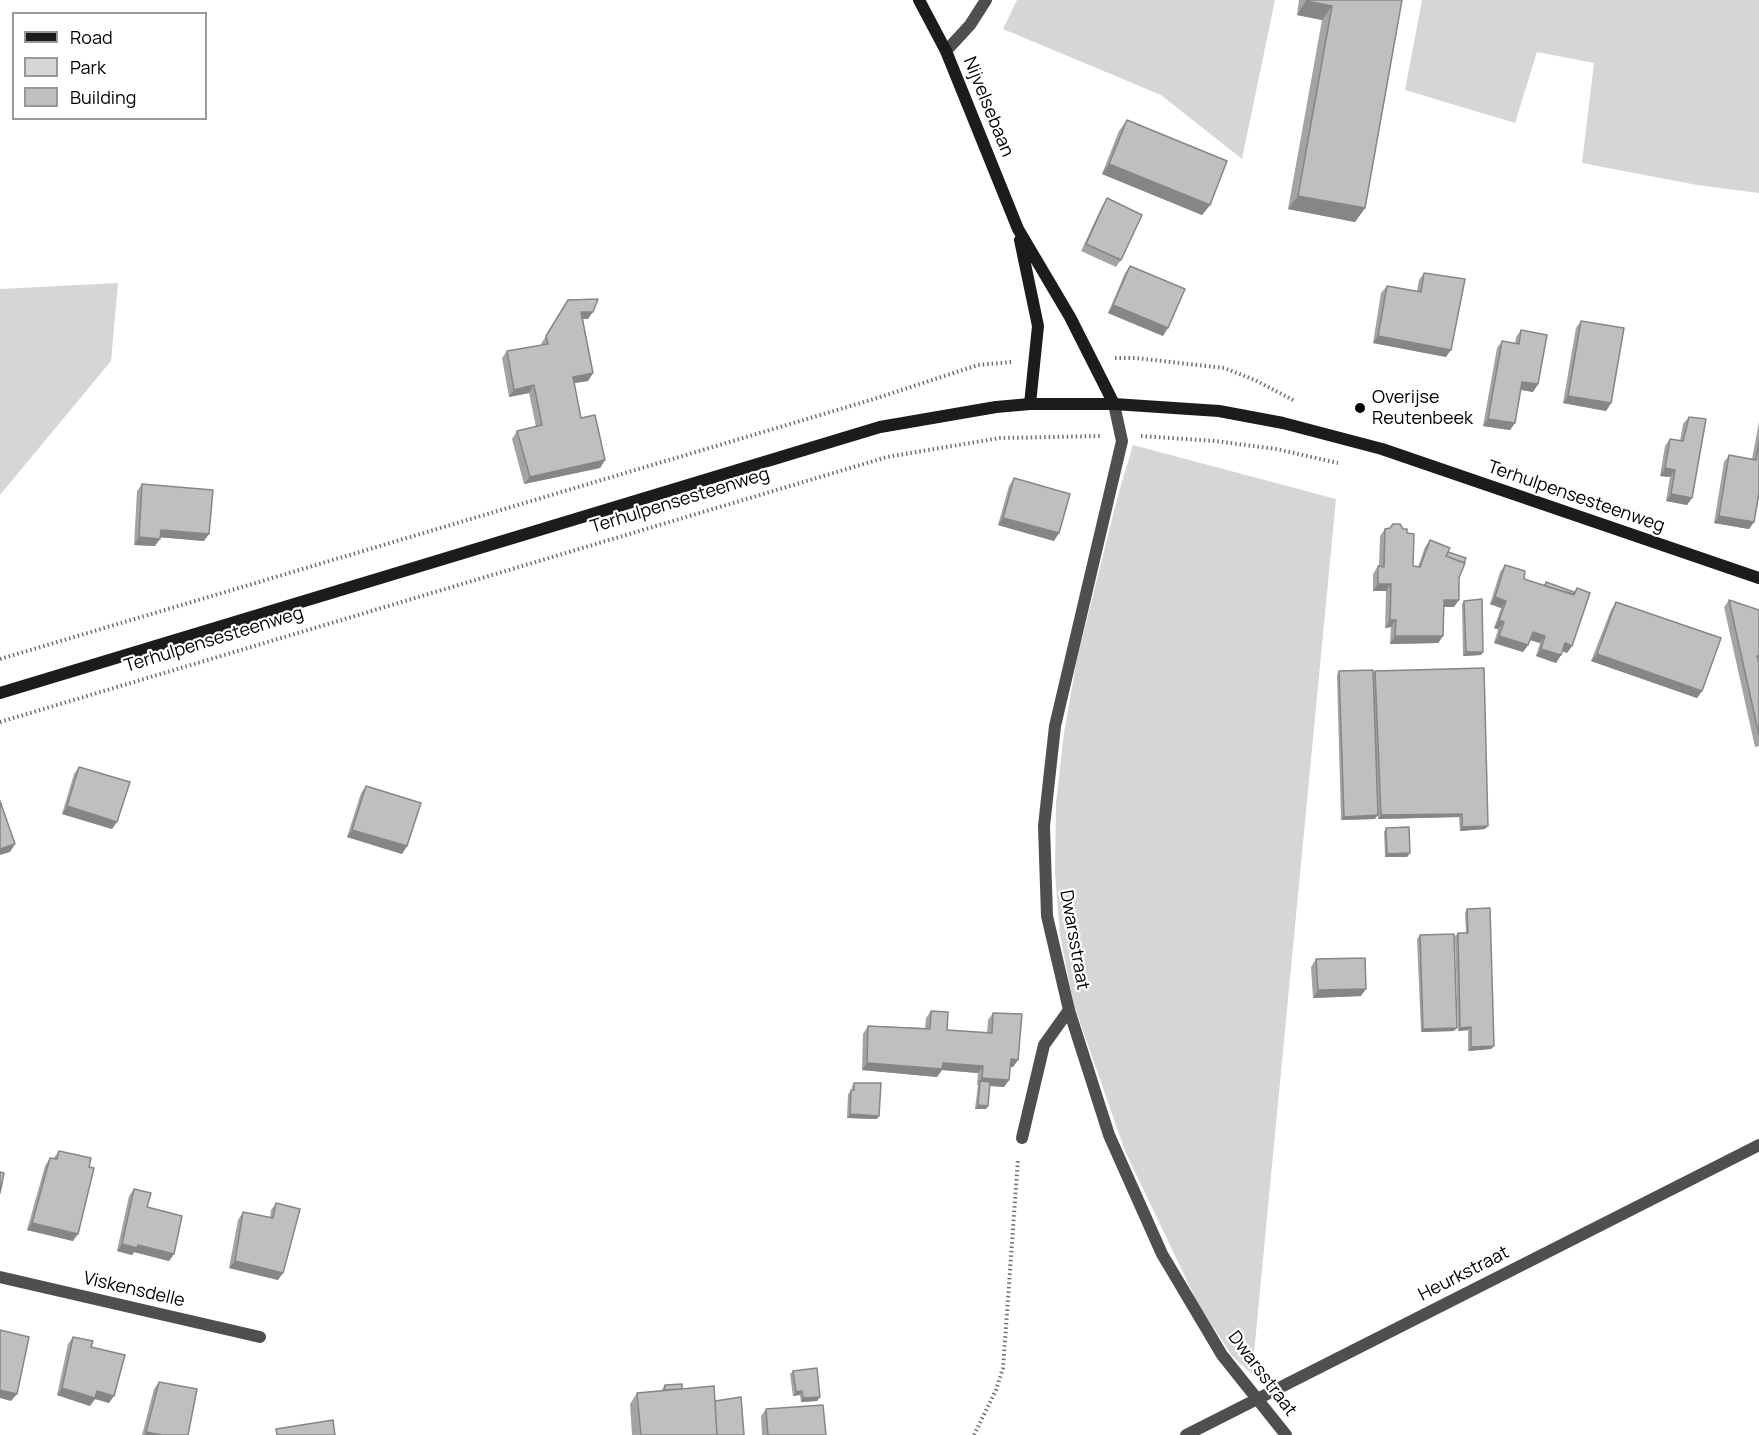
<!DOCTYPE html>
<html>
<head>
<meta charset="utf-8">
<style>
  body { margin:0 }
  #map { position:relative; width:1759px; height:1435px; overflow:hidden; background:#fff; font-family:Manrope,sans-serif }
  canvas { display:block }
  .legend { position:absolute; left:12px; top:12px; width:195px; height:108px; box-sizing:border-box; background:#fff; border:2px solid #999; margin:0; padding:8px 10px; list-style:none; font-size:18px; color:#000 }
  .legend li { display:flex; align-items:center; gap:12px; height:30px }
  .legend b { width:30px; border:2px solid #999 }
</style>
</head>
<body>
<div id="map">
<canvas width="1759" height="1435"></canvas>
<ul class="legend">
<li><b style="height:8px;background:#1c1c1c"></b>Road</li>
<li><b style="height:16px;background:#d6d6d6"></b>Park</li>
<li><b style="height:16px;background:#bfbfbf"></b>Building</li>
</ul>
</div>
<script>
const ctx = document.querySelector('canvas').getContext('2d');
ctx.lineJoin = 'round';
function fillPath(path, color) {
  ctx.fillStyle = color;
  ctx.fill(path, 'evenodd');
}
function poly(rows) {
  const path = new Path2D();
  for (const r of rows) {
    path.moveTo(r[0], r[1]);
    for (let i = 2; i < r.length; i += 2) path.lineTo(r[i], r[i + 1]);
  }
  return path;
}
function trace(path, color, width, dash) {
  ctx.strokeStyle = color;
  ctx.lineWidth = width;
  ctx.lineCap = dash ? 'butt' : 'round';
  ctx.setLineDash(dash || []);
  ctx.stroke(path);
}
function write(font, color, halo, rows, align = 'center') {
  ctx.font = font + ' Manrope,sans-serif';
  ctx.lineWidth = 4.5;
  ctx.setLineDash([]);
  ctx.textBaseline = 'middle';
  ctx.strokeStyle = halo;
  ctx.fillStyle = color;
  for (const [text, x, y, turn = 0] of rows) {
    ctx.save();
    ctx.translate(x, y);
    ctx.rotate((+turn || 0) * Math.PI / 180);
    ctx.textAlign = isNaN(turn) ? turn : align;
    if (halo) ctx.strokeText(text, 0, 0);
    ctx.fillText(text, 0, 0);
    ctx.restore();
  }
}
const green = poly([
  [1017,0,1275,0,1242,159,1161,95,1003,29],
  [1422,0,1759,0,1759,193,1697,185,1582,163,1594,63,1537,52,1515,123,1405,90],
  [118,283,111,361,0,495,0,289],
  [1133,445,1336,499,1252,1374,1233,1357,1199,1306,1125,1151,1073,1002,1060,935,1055,873,1056,803,1064,733,1077,659,1118,495]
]);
const path = poly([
  [1115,358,1136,358,1224,368,1255,380,1295,401],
  [1141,436,1215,441,1276,449,1338,463],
  [0,659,874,399,978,365,1012,362],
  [0,722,887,457,1000,438,1101,436],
  [974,1435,996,1390,1003,1368,1018,1159]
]);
const service = poly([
  [1022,1138,1044,1045,1069,1010]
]);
const minor = poly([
  [946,51,970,25,986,0],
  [1114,404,1122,441,1055,726,1044,826,1047,916,1069,1010,1109,1135,1162,1254,1222,1355,1286,1435],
  [0,1277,260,1337],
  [1186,1435,1759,1145]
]);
const secondary = poly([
  [919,0,946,51,1018,229,1070,317,1114,404],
  [1020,240,1038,326,1030,404],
  [0,693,880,427,996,407,1030,404,1114,404,1219,411,1283,423,1382,449,1759,578]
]);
const wall = poly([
  [1299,0,1402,0,1365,208,1355,222,1288,209,1322,20,1297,15],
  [1127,120,1210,205,1202,215,1102,174,1119,131],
  [1107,198,1121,260,1116,267,1081,251,1102,206],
  [1130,266,1163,336,1108,313,1125,273],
  [1424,273,1446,357,1373,343,1381,293,1387,286,1417,291,1419,280],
  [568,300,588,319,583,319,593,373,588,381,574,383,581,418,605,460,600,468,524,484,512,439,517,431,536,427,529,393,509,397,502,358,507,351,542,345,541,344],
  [1581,321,1611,403,1606,411,1563,403,1576,328],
  [1521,330,1538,384,1533,392,1521,390,1515,423,1510,430,1483,426,1497,348,1502,341,1515,344,1516,337],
  [1689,417,1692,498,1687,505,1666,501,1670,477,1660,476,1665,446,1670,439,1680,441,1683,424],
  [1759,422,1759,493,1754,522,1749,529,1714,523,1724,462,1729,455,1752,459],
  [1014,478,1054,541,998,525,1009,486],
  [142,484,204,541,160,537,155,546,134,545,137,491],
  [1385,529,1403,529,1407,533,1413,566,1418,567,1425,547,1430,540,1448,552,1459,578,1454,607,1443,607,1443,636,1438,643,1390,644,1391,627,1385,628,1386,591,1373,591,1373,574,1378,566,1379,566,1380,536],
  [1505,565,1524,579,1544,585,1546,582,1574,592,1577,588,1572,646,1567,653,1562,651,1561,655,1556,663,1536,656,1540,643,1530,640,1528,645,1523,652,1494,643,1498,629,1494,628,1501,608,1490,604,1500,572],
  [1729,600,1759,610,1759,746,1755,747,1724,607],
  [1464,601,1483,652,1481,655,1463,656,1462,604],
  [1616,602,1702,691,1697,698,1591,661,1611,610],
  [1339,671,1373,674,1375,671,1485,829,1460,831,1459,817,1378,819,1375,727,1375,819,1341,820,1337,675],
  [79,767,112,829,62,814,74,774],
  [366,786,407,846,402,854,347,837,361,793],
  [1386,828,1410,853,1407,857,1385,857,1384,832],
  [1467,909,1491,1049,1468,1051,1468,1030,1458,1031,1455,936,1458,933,1466,933,1465,913],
  [1420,935,1454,1031,1421,1032,1417,939],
  [1316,959,1361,996,1313,998,1311,967],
  [931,1011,947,1030,987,1033,988,1020,993,1013,1018,1060,1013,1067,1010,1067,1009,1080,1004,1087,990,1086,988,1106,986,1109,975,1109,978,1085,977,1085,978,1073,942,1070,937,1077,862,1070,863,1034,868,1026,925,1028,926,1018],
  [854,1083,877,1119,847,1118,848,1094,852,1090,852,1086],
  [59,1151,73,1241,27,1230,45,1166,50,1158,53,1159],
  [134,1189,147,1207,174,1254,169,1261,134,1252,132,1255,117,1251,129,1196],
  [276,1203,278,1280,229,1268,238,1220,243,1212,270,1218,271,1210],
  [73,1337,91,1347,109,1403,95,1399,90,1406,57,1395,68,1344],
  [793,1371,820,1397,817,1401,801,1402,800,1395,793,1396,790,1374],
  [159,1382,188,1435,142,1435,154,1389],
  [665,1385,682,1389,715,1401,744,1435,632,1435,630,1404,637,1393,663,1391,662,1389],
  [766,1409,826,1435,762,1435,761,1416]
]);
const shadedWall = poly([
  [1306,1,1332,6,1322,20,1297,15],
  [1109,164,1210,205,1202,215,1102,174],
  [1298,196,1365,208,1355,222,1288,209],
  [1113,305,1168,328,1163,336,1108,313],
  [581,312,593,312,588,319,576,319],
  [1378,336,1451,350,1446,357,1373,343],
  [593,373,588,381,568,384,573,377],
  [1522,382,1538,384,1533,392,1517,389],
  [534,385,529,393,509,397,514,390],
  [1568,396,1611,403,1606,411,1563,403],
  [1488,419,1515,423,1510,430,1483,426],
  [605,460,600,468,524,484,530,477],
  [1665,468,1675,470,1670,477,1660,476],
  [1671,494,1692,498,1687,505,1666,501],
  [1719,516,1754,522,1749,529,1714,523],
  [1003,518,1059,533,1054,541,998,525],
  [161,530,209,534,204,541,156,537],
  [139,537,160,539,155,546,134,545],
  [1378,584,1391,584,1386,591,1373,591],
  [1495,597,1506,601,1501,608,1490,604],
  [1444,600,1459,600,1454,607,1439,607],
  [1390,620,1396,620,1391,627,1385,628],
  [1499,620,1504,622,1498,629,1494,628],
  [1533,632,1545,636,1540,643,1527,639],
  [1395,636,1443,636,1438,643,1390,644],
  [1499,636,1528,645,1523,652,1494,643],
  [1565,643,1572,646,1567,653,1560,650],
  [1541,649,1561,655,1556,663,1536,656],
  [1466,652,1483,652,1481,655,1463,656],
  [1597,654,1702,691,1697,698,1591,661],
  [67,806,117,822,112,829,62,814],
  [1462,814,1459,817,1378,819,1381,815],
  [1378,815,1375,819,1341,820,1344,817],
  [1488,826,1485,829,1460,831,1462,827],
  [352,830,407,846,402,854,347,837],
  [15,844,10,852,0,855,0,849],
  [1410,853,1407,857,1385,857,1387,854],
  [1366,989,1361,996,1313,998,1318,990],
  [1471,1027,1468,1030,1458,1031,1460,1028],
  [1457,1028,1454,1031,1421,1032,1423,1029],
  [1494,1046,1491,1049,1468,1051,1471,1047],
  [1011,1059,1018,1060,1013,1067,1006,1067],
  [867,1063,943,1063,983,1066,978,1073,942,1070,937,1077,862,1070],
  [982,1078,1009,1080,1004,1087,980,1085,980,1081,977,1085],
  [978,1105,988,1106,986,1109,975,1109],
  [850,1114,879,1116,877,1119,847,1118],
  [32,1223,78,1234,73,1241,27,1230],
  [122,1244,138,1245,174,1254,169,1261,134,1252,132,1255,117,1251],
  [235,1261,283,1273,278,1280,229,1268],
  [62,1388,97,1391,114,1396,109,1403,95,1399,90,1406,57,1395],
  [0,1390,17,1394,11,1401,0,1398],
  [802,1391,800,1395,793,1396,796,1392],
  [820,1397,817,1401,801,1402,803,1398],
  [146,1432,162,1435,144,1435]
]);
const building = poly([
  [1307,0,1402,0,1365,208,1298,196,1332,6,1306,1,1307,0],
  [1127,120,1227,161,1210,205,1109,164,1127,120],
  [1107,198,1142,215,1121,260,1086,244,1107,198],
  [1130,266,1185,289,1168,328,1113,305,1130,266],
  [1424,273,1465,279,1451,350,1378,336,1387,286,1421,292,1424,273],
  [598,299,593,312,581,312,593,373,573,377,581,418,595,415,605,460,530,477,517,431,542,425,534,385,514,390,507,351,548,344,546,336,568,300,598,299],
  [1581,321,1624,328,1611,403,1568,396,1581,321],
  [1521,330,1547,335,1538,384,1522,382,1515,423,1488,419,1502,341,1519,344,1521,330],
  [1689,417,1706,419,1692,498,1671,494,1675,470,1665,468,1670,439,1683,441,1689,417],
  [1759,441,1759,493,1754,522,1719,516,1729,455,1756,460,1759,441],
  [1014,478,1070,494,1059,533,1003,518,1014,478],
  [142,484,213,490,209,534,161,530,160,539,139,537,142,484],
  [1393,524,1400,524,1403,529,1407,529,1407,533,1414,534,1413,566,1420,567,1430,540,1450,548,1446,556,1465,563,1459,578,1459,600,1444,600,1443,636,1395,636,1396,620,1390,620,1391,584,1378,584,1378,566,1384,567,1385,529,1390,528,1393,524],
  [1448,552,1466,558,1464,563,1446,556,1448,552],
  [1505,565,1525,571,1524,579,1574,595,1577,588,1590,593,1572,646,1565,643,1561,655,1541,649,1545,636,1533,632,1528,645,1499,636,1504,622,1499,620,1506,601,1495,597,1505,565],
  [1546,582,1574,592,1573,594,1545,586,1546,582],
  [1482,599,1483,652,1466,652,1464,601,1482,599],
  [1729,600,1759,610,1759,656,1757,656,1759,663,1759,735,1729,600],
  [1616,602,1721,638,1702,691,1597,654,1616,602],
  [1484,668,1488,826,1462,827,1462,814,1381,815,1375,671,1484,668],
  [1373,670,1378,815,1344,817,1339,671,1373,670],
  [79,767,130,782,117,822,67,806,79,767],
  [366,786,421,803,407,846,352,830,366,786],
  [0,801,15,844,0,849,0,801],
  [1409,827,1410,853,1387,854,1386,828,1409,827],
  [1490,908,1494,1046,1471,1047,1471,1027,1460,1028,1458,933,1468,933,1467,909,1490,908],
  [1454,934,1457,1028,1423,1029,1420,935,1454,934],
  [1365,958,1366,989,1318,990,1316,959,1365,958],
  [931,1011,948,1012,947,1030,992,1033,993,1013,1022,1014,1018,1060,1011,1059,1009,1080,982,1078,983,1066,943,1063,942,1069,867,1063,868,1026,930,1029,931,1011],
  [980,1081,990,1082,988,1106,978,1105,980,1081],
  [854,1083,881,1083,879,1116,850,1114,851,1090,854,1090,854,1083],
  [59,1151,91,1158,89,1167,94,1168,78,1234,32,1223,50,1158,57,1159,59,1151],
  [0,1172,4,1173,0,1193,0,1172],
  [134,1189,151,1193,147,1207,182,1216,174,1254,138,1245,137,1248,122,1244,134,1189],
  [276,1203,300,1209,283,1273,235,1261,243,1212,273,1218,276,1203],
  [0,1330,29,1337,17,1394,0,1390,0,1330],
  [73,1337,93,1341,91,1347,125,1355,114,1396,97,1391,95,1398,62,1388,73,1337],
  [817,1368,820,1397,803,1398,802,1391,796,1392,793,1371,817,1368],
  [159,1382,197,1389,188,1435,162,1435,146,1432,159,1382],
  [682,1384,682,1389,665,1390,665,1385,682,1384],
  [714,1386,717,1435,641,1435,637,1393,714,1386],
  [741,1397,744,1435,717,1435,715,1401,741,1397],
  [823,1405,826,1435,768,1435,766,1409,823,1405],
  [333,1420,335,1435,277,1435,276,1429,333,1420]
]);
const markers = [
  [1360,408,6,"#000"]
];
const streetNames = [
  ["Nijvelsebaan",988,107,68],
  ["Terhulpensesteenweg",1576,497,19],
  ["Terhulpensesteenweg",680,501,-17],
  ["Terhulpensesteenweg",214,640,-17],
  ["Dwarsstraat",1074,940,80],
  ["Heurkstraat",1464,1274,-27],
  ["Viskensdelle",134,1290,13],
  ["Dwarsstraat",1262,1374,53]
];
const poiNames = [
  ["Overijse",1372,398],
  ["Reutenbeek",1372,419]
];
fillPath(green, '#d6d6d6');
trace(path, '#717171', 4, [1.5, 3]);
trace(service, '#4f4f4f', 12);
trace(minor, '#4f4f4f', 12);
trace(secondary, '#1c1c1c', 12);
fillPath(wall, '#a4a4a4');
fillPath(shadedWall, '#868686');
fillPath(building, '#bfbfbf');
trace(building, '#868686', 1.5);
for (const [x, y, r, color] of markers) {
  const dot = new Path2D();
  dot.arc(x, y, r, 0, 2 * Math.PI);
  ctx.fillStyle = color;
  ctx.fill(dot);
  trace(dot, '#fff', 2);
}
write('18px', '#000', '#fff', streetNames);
write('18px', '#000', '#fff', poiNames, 'left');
</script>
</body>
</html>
